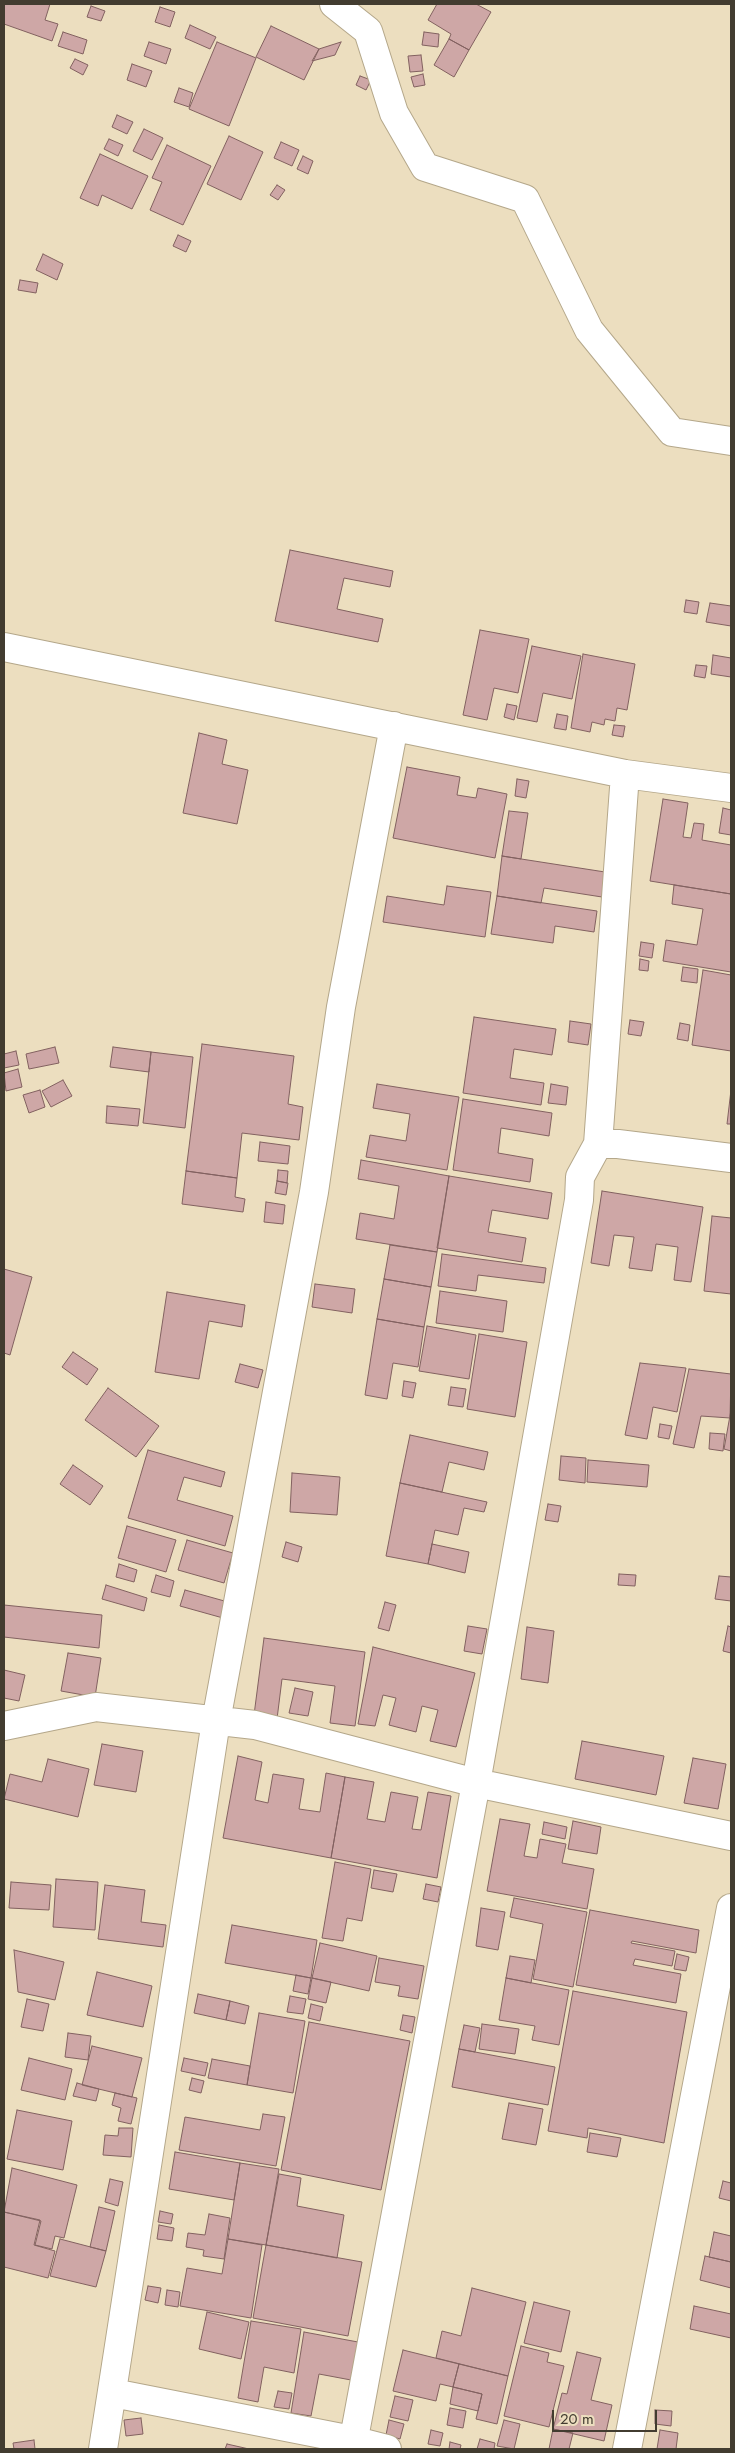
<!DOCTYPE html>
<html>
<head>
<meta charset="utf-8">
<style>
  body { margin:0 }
  #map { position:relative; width:735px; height:2453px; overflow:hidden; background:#ecdebf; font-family:Jost,sans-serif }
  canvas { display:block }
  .frame { position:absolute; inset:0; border:5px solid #423c30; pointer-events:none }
  .scale { position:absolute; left:552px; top:2410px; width:105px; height:22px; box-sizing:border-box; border:2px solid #423c30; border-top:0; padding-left:6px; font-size:15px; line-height:18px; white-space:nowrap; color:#423c30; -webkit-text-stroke:4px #ecdebf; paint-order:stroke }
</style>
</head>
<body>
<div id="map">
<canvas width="735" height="2453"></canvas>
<div class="frame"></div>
<div class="scale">20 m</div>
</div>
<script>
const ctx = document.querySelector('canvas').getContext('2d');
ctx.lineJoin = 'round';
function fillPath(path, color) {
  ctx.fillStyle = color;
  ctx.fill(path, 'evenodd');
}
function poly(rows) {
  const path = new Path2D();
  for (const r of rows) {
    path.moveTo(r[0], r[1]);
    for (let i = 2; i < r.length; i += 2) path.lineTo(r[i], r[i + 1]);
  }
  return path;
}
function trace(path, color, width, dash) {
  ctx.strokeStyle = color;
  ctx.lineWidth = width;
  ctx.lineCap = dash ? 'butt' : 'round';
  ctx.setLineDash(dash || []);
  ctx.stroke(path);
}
const building = poly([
  [4,4,50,4,45,20,58,24,52,41,4,24,4,4],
  [437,4,476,4,491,12,469,50,449,39,451,34,428,20,437,4],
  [91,6,105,11,101,21,87,17,91,6],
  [160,7,175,12,170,27,155,22,160,7],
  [190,25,216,37,210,49,185,38,190,25],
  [271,26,319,49,304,80,256,57,271,26],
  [63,32,87,40,83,54,58,46,63,32],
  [424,32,439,34,438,47,422,45,424,32],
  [449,39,469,50,454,77,434,65,449,39],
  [149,42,171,49,166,64,144,56,149,42],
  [217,42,256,58,229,126,189,109,217,42],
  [341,42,335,55,312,61,319,49,341,42],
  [421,55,423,71,410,72,408,56,421,55],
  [75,59,88,65,83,75,70,68,75,59],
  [132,64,152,71,146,87,127,80,132,64],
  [423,74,425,85,414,87,411,77,423,74],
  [360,76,371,80,366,90,356,85,360,76],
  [179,88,193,93,189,107,174,102,179,88],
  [117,115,133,122,127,134,112,127,117,115],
  [144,129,163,138,152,160,133,151,144,129],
  [229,136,263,152,241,200,207,184,229,136],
  [109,139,123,145,118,156,104,149,109,139],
  [281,142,299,150,292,166,274,158,281,142],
  [167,145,211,166,183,225,150,210,162,182,152,178,167,145],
  [100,154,148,176,132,209,102,195,98,206,80,198,100,154],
  [303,156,313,161,308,174,297,169,303,156],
  [277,185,285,190,278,200,270,195,277,185],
  [178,235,191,241,186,252,173,246,178,235],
  [43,254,63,264,57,280,36,270,43,254],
  [20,280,38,283,36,293,18,290,20,280],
  [290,550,393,571,390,587,344,578,337,609,383,619,378,642,275,621,290,550],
  [686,600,699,602,697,614,684,612,686,600],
  [710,603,731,606,731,626,706,622,710,603],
  [480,630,529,639,518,693,494,688,487,720,463,715,480,630],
  [532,646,581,656,572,699,543,693,537,722,517,718,532,646],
  [583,654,635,664,627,710,617,708,615,721,605,719,604,725,592,722,590,732,571,728,583,654],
  [713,655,731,658,731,677,711,674,713,655],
  [696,665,707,666,705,678,694,676,696,665],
  [507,704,517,706,514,720,504,717,507,704],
  [557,714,568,716,566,730,554,728,557,714],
  [614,725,625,726,623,737,612,735,614,725],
  [199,733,227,740,222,764,248,770,237,824,183,813,199,733],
  [407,767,460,777,457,795,476,798,478,788,507,794,495,858,393,838,407,767],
  [517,779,529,781,526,798,515,796,517,779],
  [663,799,688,803,683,837,691,838,694,823,704,824,702,840,731,845,731,894,650,881,663,799],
  [723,808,731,810,731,835,719,833,723,808],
  [509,811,528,813,521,859,502,856,509,811],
  [502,856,605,872,602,897,544,888,541,903,497,896,502,856],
  [674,885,731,894,731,972,663,961,666,940,697,945,703,909,672,904,674,885],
  [447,886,491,892,485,937,383,922,387,896,444,905,447,886],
  [497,896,597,911,594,932,555,926,553,943,491,934,497,896],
  [641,942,654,944,652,958,639,956,641,942],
  [640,959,649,961,648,971,639,970,640,959],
  [683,967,698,969,697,983,681,981,683,967],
  [703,970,731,975,731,1051,692,1045,703,970],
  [474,1017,556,1029,552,1055,514,1049,510,1078,544,1083,541,1105,463,1093,474,1017],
  [630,1020,644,1022,641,1036,628,1034,630,1020],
  [570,1021,591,1024,588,1045,568,1042,570,1021],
  [680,1023,690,1025,688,1041,677,1039,680,1023],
  [202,1044,294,1056,288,1104,303,1107,299,1140,242,1133,237,1178,186,1171,202,1044],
  [55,1047,59,1063,29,1069,26,1054,55,1047],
  [113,1047,151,1052,149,1072,110,1067,113,1047],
  [16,1051,19,1065,4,1068,4,1054,16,1051],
  [151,1052,193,1057,185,1128,143,1123,151,1052],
  [18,1069,22,1087,6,1091,4,1073,18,1069],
  [63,1080,72,1096,51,1107,42,1091,63,1080],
  [377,1084,459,1097,447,1170,366,1157,370,1135,406,1141,410,1114,373,1108,377,1084],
  [551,1084,568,1087,566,1105,548,1103,551,1084],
  [40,1090,45,1107,29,1113,23,1095,40,1090],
  [731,1090,731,1124,727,1124,731,1090],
  [463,1099,552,1113,549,1136,501,1128,498,1153,533,1159,530,1182,453,1170,463,1099],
  [107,1106,140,1109,138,1126,106,1123,107,1106],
  [260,1142,290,1146,288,1164,258,1161,260,1142],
  [361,1160,449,1176,437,1252,356,1239,360,1213,394,1219,399,1186,358,1179,361,1160],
  [278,1170,288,1171,287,1183,277,1181,278,1170],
  [186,1171,237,1178,235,1197,245,1199,243,1212,182,1204,186,1171],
  [449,1176,552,1193,548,1219,492,1210,488,1232,526,1238,522,1262,437,1248,449,1176],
  [277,1181,288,1183,286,1195,275,1193,277,1181],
  [602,1191,703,1207,691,1282,674,1280,678,1247,656,1244,652,1271,629,1268,634,1237,614,1235,609,1266,591,1263,602,1191],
  [266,1202,285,1205,283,1224,264,1222,266,1202],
  [712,1216,731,1218,731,1294,704,1291,712,1216],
  [390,1245,437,1252,431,1287,384,1279,390,1245],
  [442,1254,546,1268,544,1283,478,1275,476,1291,438,1286,442,1254],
  [4,1269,32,1277,10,1355,4,1353,4,1269],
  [384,1279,431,1287,424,1327,377,1319,384,1279],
  [315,1284,355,1289,352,1313,312,1307,315,1284],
  [440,1291,507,1301,503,1332,436,1323,440,1291],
  [167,1292,245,1305,242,1327,209,1321,199,1379,155,1372,167,1292],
  [377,1319,424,1327,418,1367,393,1363,387,1399,365,1395,377,1319],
  [427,1326,476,1335,469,1379,419,1371,427,1326],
  [479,1334,527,1342,515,1417,467,1409,479,1334],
  [73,1352,98,1369,87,1385,62,1367,73,1352],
  [640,1363,686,1368,677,1412,653,1407,647,1439,625,1435,640,1363],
  [240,1364,263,1370,258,1388,235,1382,240,1364],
  [689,1369,731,1374,730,1418,701,1416,694,1448,673,1444,689,1369],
  [404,1381,416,1383,413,1398,402,1396,404,1381],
  [451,1387,466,1389,463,1407,448,1405,451,1387],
  [108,1388,159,1426,136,1457,85,1420,108,1388],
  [731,1410,731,1451,724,1449,731,1410],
  [660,1424,672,1426,669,1439,658,1437,660,1424],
  [710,1433,725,1434,723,1451,709,1449,710,1433],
  [410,1435,488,1452,484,1470,449,1462,442,1492,400,1483,410,1435],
  [148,1450,225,1472,221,1487,184,1477,177,1500,233,1516,225,1546,128,1518,148,1450],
  [561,1456,586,1458,585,1483,559,1480,561,1456],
  [588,1460,649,1465,647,1487,587,1482,588,1460],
  [73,1465,103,1486,90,1505,60,1484,73,1465],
  [292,1473,340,1477,337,1515,290,1512,292,1473],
  [400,1483,487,1502,484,1512,464,1508,458,1535,435,1530,428,1564,386,1556,400,1483],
  [548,1504,561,1506,558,1522,545,1520,548,1504],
  [127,1526,176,1540,166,1572,118,1558,127,1526],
  [187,1540,233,1553,224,1583,178,1570,187,1540],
  [286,1542,302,1547,298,1562,282,1557,286,1542],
  [432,1544,469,1552,465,1573,428,1564,432,1544],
  [119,1564,137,1570,134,1582,116,1577,119,1564],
  [619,1574,636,1575,635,1586,618,1585,619,1574],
  [156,1575,174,1581,170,1597,151,1592,156,1575],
  [719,1576,731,1577,731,1601,715,1599,719,1576],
  [106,1585,147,1598,144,1611,102,1599,106,1585],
  [185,1590,228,1602,223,1618,180,1606,185,1590],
  [385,1602,396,1605,389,1631,378,1628,385,1602],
  [4,1605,102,1615,99,1648,4,1637,4,1605],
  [468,1626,487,1629,482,1654,464,1651,468,1626],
  [728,1626,731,1627,731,1653,723,1651,728,1626],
  [527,1627,554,1631,548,1683,521,1679,527,1627],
  [264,1638,365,1652,355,1726,330,1723,335,1686,282,1679,277,1719,254,1715,264,1638],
  [373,1647,475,1673,456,1747,430,1741,438,1710,422,1706,416,1732,389,1725,396,1698,383,1695,375,1726,358,1724,373,1647],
  [68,1653,101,1658,95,1697,61,1691,68,1653],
  [4,1670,25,1675,19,1701,4,1698,4,1670],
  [295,1688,313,1692,308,1716,289,1713,295,1688],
  [582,1741,664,1756,656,1795,575,1779,582,1741],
  [102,1744,143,1751,136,1792,94,1785,102,1744],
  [238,1756,262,1762,255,1800,268,1803,273,1774,304,1779,299,1809,320,1812,326,1773,345,1777,331,1858,223,1838,238,1756],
  [693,1758,726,1764,718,1809,684,1803,693,1758],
  [48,1759,89,1769,78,1817,4,1799,10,1774,42,1782,48,1759],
  [345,1777,374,1782,367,1819,385,1822,391,1792,418,1797,412,1829,421,1830,428,1792,451,1796,437,1878,331,1858,345,1777],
  [500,1819,530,1824,524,1856,537,1858,540,1839,566,1844,562,1863,594,1869,587,1909,487,1891,500,1819],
  [573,1821,601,1827,597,1854,568,1849,573,1821],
  [544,1822,567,1827,565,1839,542,1834,544,1822],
  [335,1862,371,1869,362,1921,347,1918,343,1941,322,1938,335,1862],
  [374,1870,397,1874,393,1892,371,1888,374,1870],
  [56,1879,98,1882,95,1930,53,1927,56,1879],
  [11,1882,51,1885,49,1910,9,1908,11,1882],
  [426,1884,441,1887,438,1902,423,1899,426,1884],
  [105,1885,145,1890,141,1922,166,1925,163,1947,98,1939,105,1885],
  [514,1898,587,1912,573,1987,533,1979,543,1924,510,1917,514,1898],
  [481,1908,505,1912,498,1950,476,1946,481,1908],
  [590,1910,699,1930,696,1953,632,1941,631,1943,675,1951,672,1966,635,1959,633,1965,681,1974,676,2003,576,1985,590,1910],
  [232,1925,317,1940,311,1978,225,1963,232,1925],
  [320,1943,377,1956,369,1991,312,1978,320,1943],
  [14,1950,64,1962,55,2000,18,1992,14,1950],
  [677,1954,689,1957,686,1971,674,1969,677,1954],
  [510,1956,535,1960,531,1983,506,1978,510,1956],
  [379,1958,424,1966,418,1999,398,1996,400,1986,375,1982,379,1958],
  [97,1972,152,1986,143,2027,87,2015,97,1972],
  [296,1975,311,1978,308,1994,293,1991,296,1975],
  [312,1978,331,1982,326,2003,308,1999,312,1978],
  [506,1978,569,1990,559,2045,532,2040,535,2026,499,2020,506,1978],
  [573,1991,687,2012,664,2143,588,2128,587,2138,548,2131,573,1991],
  [198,1994,230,2001,226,2020,194,2013,198,1994],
  [290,1996,306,1999,303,2014,287,2012,290,1996],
  [27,1999,49,2004,43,2031,21,2027,27,1999],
  [230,2001,249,2006,245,2024,226,2020,230,2001],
  [311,2004,323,2007,320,2021,308,2018,311,2004],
  [259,2013,305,2021,293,2093,247,2085,259,2013],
  [403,2015,415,2017,412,2033,400,2030,403,2015],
  [309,2022,410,2041,381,2190,281,2170,309,2022],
  [482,2024,519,2029,515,2054,479,2049,482,2024],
  [464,2025,480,2028,475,2052,459,2049,464,2025],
  [68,2033,91,2036,88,2060,65,2057,68,2033],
  [92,2046,142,2058,132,2097,82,2085,92,2046],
  [459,2049,555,2067,548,2105,452,2087,459,2049],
  [29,2058,72,2069,65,2100,21,2090,29,2058],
  [184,2058,208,2063,205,2076,181,2071,184,2058],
  [212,2059,250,2066,247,2085,208,2078,212,2059],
  [192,2078,204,2081,201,2093,189,2090,192,2078],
  [77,2083,99,2089,96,2101,73,2096,77,2083],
  [115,2093,137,2098,131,2124,118,2121,121,2108,112,2105,115,2093],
  [509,2103,543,2109,536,2145,502,2139,509,2103],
  [17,2110,72,2121,63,2170,7,2159,17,2110],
  [263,2114,285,2117,276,2166,179,2150,185,2117,260,2130,263,2114],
  [119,2128,133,2128,131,2157,103,2155,105,2135,118,2136,119,2128],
  [590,2133,621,2138,617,2157,587,2152,590,2133],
  [175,2152,240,2163,234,2200,169,2189,175,2152],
  [240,2163,279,2169,266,2245,228,2239,240,2163],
  [12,2168,77,2185,64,2238,55,2236,52,2249,35,2245,41,2221,4,2212,12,2168],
  [279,2174,301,2178,297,2206,344,2215,337,2258,266,2245,279,2174],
  [110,2179,123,2182,118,2206,105,2202,110,2179],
  [723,2181,731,2183,731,2201,719,2198,723,2181],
  [99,2207,115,2211,106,2251,90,2247,99,2207],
  [160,2211,173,2214,171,2224,158,2222,160,2211],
  [4,2212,40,2220,34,2245,55,2251,48,2278,4,2267,4,2212],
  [209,2214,230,2218,224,2259,203,2256,204,2250,186,2247,188,2233,205,2235,209,2214],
  [159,2225,174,2228,172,2241,157,2239,159,2225],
  [714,2232,731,2236,731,2262,709,2257,714,2232],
  [60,2239,106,2251,96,2287,50,2276,60,2239],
  [228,2239,262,2245,251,2318,180,2306,187,2268,222,2274,228,2239],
  [266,2245,362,2262,348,2336,253,2318,266,2245],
  [705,2256,731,2262,731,2288,700,2280,705,2256],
  [148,2286,161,2288,158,2303,145,2300,148,2286],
  [472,2288,526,2302,508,2376,436,2358,442,2331,461,2336,472,2288],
  [167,2290,180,2292,178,2307,165,2305,167,2290],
  [534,2302,570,2311,561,2352,524,2343,534,2302],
  [694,2306,731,2314,731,2338,690,2329,694,2306],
  [207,2312,249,2322,241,2359,199,2349,207,2312],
  [251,2321,301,2329,294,2373,264,2367,258,2402,238,2398,251,2321],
  [304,2332,358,2342,351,2380,319,2374,311,2416,291,2413,304,2332],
  [521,2346,549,2353,547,2362,564,2366,549,2427,504,2416,521,2346],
  [403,2350,459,2364,453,2387,440,2384,436,2401,393,2391,403,2350],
  [577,2352,601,2358,591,2400,612,2405,604,2441,553,2429,562,2393,567,2394,577,2352],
  [459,2364,508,2376,497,2424,476,2419,482,2394,453,2387,459,2364],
  [453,2387,482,2394,478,2411,450,2404,453,2387],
  [278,2391,292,2393,289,2409,274,2407,278,2391],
  [395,2396,413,2400,408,2421,390,2417,395,2396],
  [450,2408,466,2411,463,2428,447,2425,450,2408],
  [655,2410,672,2411,671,2426,655,2424,655,2410],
  [141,2418,143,2434,126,2436,124,2420,141,2418],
  [389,2420,404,2424,400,2439,386,2435,389,2420],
  [504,2420,520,2424,514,2449,497,2446,504,2420],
  [553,2429,573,2433,569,2449,549,2449,553,2429],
  [431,2430,443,2433,440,2446,428,2444,431,2430],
  [660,2430,678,2433,676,2449,657,2449,660,2430],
  [480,2439,495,2443,494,2449,477,2449,480,2439],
  [34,2440,35,2449,14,2449,13,2443,34,2440],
  [450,2442,461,2445,460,2449,449,2449,450,2442],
  [227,2444,249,2449,225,2449,227,2444]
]);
const minor = poly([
  [334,4,368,31,394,113,425,167,525,199,589,330,672,432,731,441],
  [4,647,625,774,731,788],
  [598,1144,618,1144,731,1158],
  [4,1726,96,1707,255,1725,476,1783,731,1836],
  [113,2393,352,2440,387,2449],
  [103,2449,216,1721,314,1192,341,1007,394,726],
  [352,2449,476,1783,579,1200,580,1177,598,1144,625,774],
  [627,2449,731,1908]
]);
fillPath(building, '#cea7a6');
trace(building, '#826160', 1);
trace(minor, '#b4a78a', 30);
trace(minor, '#fff', 28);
</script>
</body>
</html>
